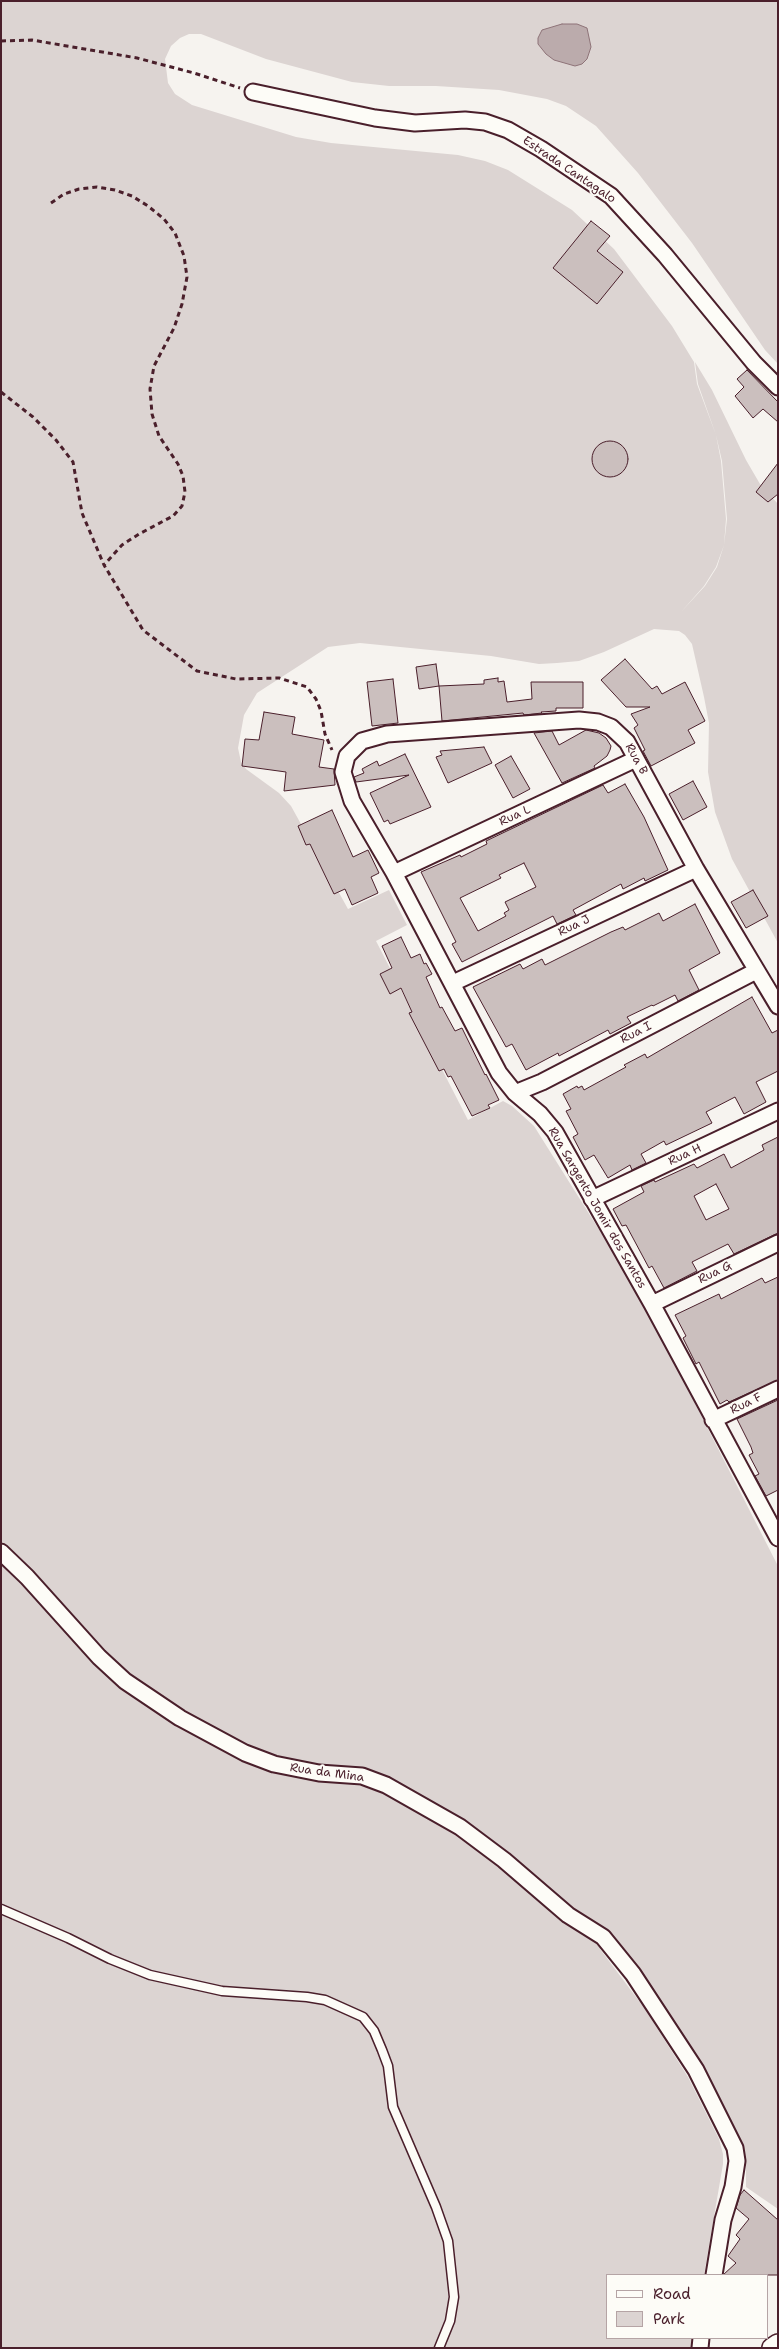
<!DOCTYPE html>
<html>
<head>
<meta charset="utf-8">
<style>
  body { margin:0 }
  #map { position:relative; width:779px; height:2349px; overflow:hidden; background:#f6f3ef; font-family:"Shantell Sans",sans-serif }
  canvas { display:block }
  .frame { position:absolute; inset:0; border:2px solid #4a1f2b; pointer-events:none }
  .legend { position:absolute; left:606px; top:2274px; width:162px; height:65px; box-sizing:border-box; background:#fdfcf7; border:1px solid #b5a4a5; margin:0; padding:6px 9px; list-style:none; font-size:15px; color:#4a1f2b }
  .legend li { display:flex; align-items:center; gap:10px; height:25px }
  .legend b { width:25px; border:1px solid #b5a4a5 }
</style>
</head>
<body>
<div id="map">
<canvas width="779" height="2349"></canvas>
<div class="frame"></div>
<ul class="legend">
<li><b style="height:6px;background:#fdfcf7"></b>Road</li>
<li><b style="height:14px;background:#dcd4d2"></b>Park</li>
</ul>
</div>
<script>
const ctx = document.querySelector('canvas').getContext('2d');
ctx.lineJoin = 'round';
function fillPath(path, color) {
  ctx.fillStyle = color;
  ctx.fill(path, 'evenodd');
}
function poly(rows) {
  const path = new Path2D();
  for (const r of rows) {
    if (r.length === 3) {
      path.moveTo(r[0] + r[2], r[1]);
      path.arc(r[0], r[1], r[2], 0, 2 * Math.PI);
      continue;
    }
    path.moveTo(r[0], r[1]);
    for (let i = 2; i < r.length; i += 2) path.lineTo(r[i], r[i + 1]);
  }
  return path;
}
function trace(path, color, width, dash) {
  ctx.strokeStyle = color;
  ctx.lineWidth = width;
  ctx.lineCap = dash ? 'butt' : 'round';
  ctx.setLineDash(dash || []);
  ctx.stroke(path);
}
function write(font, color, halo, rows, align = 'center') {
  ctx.font = font + ' "Shantell Sans",sans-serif';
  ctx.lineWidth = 4;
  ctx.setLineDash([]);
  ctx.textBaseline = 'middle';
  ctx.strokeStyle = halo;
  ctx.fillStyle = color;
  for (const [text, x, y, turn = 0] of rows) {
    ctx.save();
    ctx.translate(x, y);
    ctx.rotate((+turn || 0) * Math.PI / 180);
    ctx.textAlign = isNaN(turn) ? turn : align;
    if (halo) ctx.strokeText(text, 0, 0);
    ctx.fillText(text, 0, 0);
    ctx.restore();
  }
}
const green = poly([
  [1,1,778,1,778,364,765,350,692,243,638,173,596,126,566,106,547,99,499,90,436,86,389,86,352,82,266,59,201,34,189,34,180,38,171,46,165,59,168,83,175,94,192,105,296,137,331,143,458,155,485,161,508,170,572,210,614,249,672,326,694,362,697,384,716,435,721,461,726,519,724,545,716,567,704,586,681,612,705,586,717,567,724,545,727,519,722,461,716,435,698,384,695,362,712,390,746,460,760,484,778,504,778,943,732,859,715,812,708,772,709,723,704,697,692,644,685,635,679,631,654,629,604,652,579,661,557,663,539,664,491,656,360,643,328,647,257,693,244,715,238,748,241,762,246,769,279,793,291,806,348,909,389,890,407,925,376,941,468,1120,503,1101,512,1106,534,1126,620,1263,683,1380,778,1566,778,2209,746,2187,746,2165,741,2145,703,2069,613,1941,600,1949,645,2009,688,2077,719,2139,723,2154,723,2164,704,2275,608,2275,608,2338,693,2338,691,2348,1,2348]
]);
const water = poly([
  [562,24,577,24,587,28,591,47,587,59,582,64,575,66,554,60,546,54,538,44,538,38,542,30,562,24]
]);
const building = poly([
  [591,221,610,236,597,251,623,272,597,304,553,268,591,221],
  [747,370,778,402,778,422,763,409,753,418,735,396,744,387,737,379,747,370],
  [610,459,18],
  [778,463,778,494,768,502,756,492,778,463],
  [625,659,652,689,657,686,662,694,685,682,705,721,688,730,695,743,651,766,643,751,645,750,634,728,638,725,631,714,650,707,626,707,601,680,625,659],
  [436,664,439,686,419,689,416,667,436,664],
  [498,678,498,682,504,681,507,702,532,699,531,682,583,682,583,708,556,708,556,711,541,712,542,713,524,715,523,713,442,721,439,686,484,684,484,680,498,678],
  [393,679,398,723,372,726,367,682,393,679],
  [264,712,295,717,292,734,324,740,319,767,334,769,335,785,284,791,286,772,242,766,245,739,259,740,264,712],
  [586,730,599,733,606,738,611,746,610,750,607,756,594,766,595,768,562,783,534,733,552,731,559,745,586,730],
  [484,747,492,763,448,783,436,757,442,755,440,751,484,747],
  [405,754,431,807,390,824,388,820,384,822,370,793,409,775,356,782,354,777,364,773,362,769,377,761,379,766,405,754],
  [511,756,530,789,513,798,495,765,511,756],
  [693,781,707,807,683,820,669,794,693,781],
  [625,784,644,817,668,870,645,881,644,878,623,889,621,884,573,910,576,915,557,924,553,916,462,962,452,944,456,942,421,872,460,855,461,857,487,844,486,841,603,785,608,793,625,784],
  [524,863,536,887,505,902,509,910,504,913,506,916,478,931,460,898,501,878,499,875,524,863],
  [332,810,353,857,368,850,379,873,371,877,378,893,352,905,345,889,334,894,310,844,306,845,298,826,332,810],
  [753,890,768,916,746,928,731,902,753,890],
  [695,904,720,953,689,970,699,990,678,1001,675,995,653,1006,652,1005,627,1017,631,1023,610,1034,608,1030,559,1056,558,1053,526,1070,512,1044,506,1047,473,987,520,964,523,969,542,959,545,965,611,932,623,927,625,930,659,913,663,921,695,904],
  [401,937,411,958,420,954,424,964,426,963,432,974,426,977,440,1008,442,1007,455,1031,462,1028,485,1075,486,1074,499,1100,488,1105,490,1108,472,1116,451,1076,448,1077,444,1069,439,1071,409,1013,412,1012,401,988,390,994,380,974,392,968,382,946,401,937],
  [752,997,772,1033,778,1030,778,1071,756,1082,766,1102,744,1114,735,1097,706,1112,712,1123,666,1145,664,1141,641,1154,646,1163,632,1170,630,1165,608,1178,594,1155,585,1160,573,1137,578,1134,566,1111,571,1109,563,1094,577,1086,578,1088,582,1086,584,1090,626,1067,624,1065,645,1054,647,1058,752,997],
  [778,1137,778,1233,734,1254,728,1244,692,1262,697,1271,664,1288,652,1266,649,1268,626,1225,622,1226,613,1209,644,1192,641,1186,654,1180,655,1182,694,1164,697,1168,724,1154,731,1168,764,1150,762,1145,778,1137],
  [716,1184,729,1209,706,1220,694,1196,716,1184],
  [778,1277,778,1380,729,1402,727,1400,720,1404,699,1362,696,1364,683,1338,686,1336,675,1315,719,1294,721,1299,762,1278,765,1283,778,1277],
  [778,1400,778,1490,766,1496,755,1476,759,1474,749,1455,753,1453,751,1447,737,1419,778,1400],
  [744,2190,778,2220,778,2275,723,2275,736,2263,728,2256,740,2239,736,2235,749,2219,736,2208,740,2195,744,2190]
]);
const path = poly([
  [1,41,32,40,137,58,194,73,240,88],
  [51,203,64,194,79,189,97,187,115,190,132,196,148,206,164,219,175,233,184,256,187,277,182,304,174,328,154,366,150,389,152,414,159,436,178,464,183,476,185,492,182,506,173,516,139,534,122,545,104,565],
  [1,392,33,417,56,440,73,462,82,513,104,565,143,630,197,671,236,679,279,678,307,687,316,699,321,711,325,734,332,750]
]);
const service = poly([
  [1,1909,68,1938,110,1959,150,1975,222,1991,307,1997,325,2000,363,2017,374,2031,382,2050,388,2066,393,2107,436,2207,448,2241,454,2297,450,2321,439,2348]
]);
const minor = poly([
  [253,92,375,118,415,123,465,120,485,122,508,130,541,149,611,196,665,255,754,363,778,387],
  [394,873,636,759],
  [453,983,696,869],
  [778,1006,696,869,627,742,611,727,598,722,579,720,387,734,362,741,347,756,343,772,352,801,394,873,499,1073,515,1093,540,1114,555,1132,652,1304,778,1538],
  [515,1093,542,1082,756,971],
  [592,1199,778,1111],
  [652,1304,778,1243],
  [713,1420,778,1389],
  [1,1552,27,1577,99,1657,125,1681,180,1718,245,1753,274,1764,319,1773,362,1776,386,1785,460,1827,504,1860,568,1915,603,1937,633,1974,696,2070,735,2148,737,2161,733,2187,723,2220,714,2275],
  [700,2348,701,2338]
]);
const tertiary = poly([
  [772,2348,778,2344]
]);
const streetNames = [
  ["Estrada Cantagalo",569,170,34],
  ["Rua B",636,759,61],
  ["Rua L",515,816,-25],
  ["Rua J",574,926,-25],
  ["Rua I",636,1033,-27],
  ["Rua H",685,1155,-25],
  ["Rua Sargento Jomir dos Santos",597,1208,60],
  ["Rua G",715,1273,-26],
  ["Rua F",746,1404,-26],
  ["Rua da Mina",327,1773,8]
];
fillPath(green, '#dcd4d2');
fillPath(water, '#bbabac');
trace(water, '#8e7378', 1);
fillPath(building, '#cbbfbe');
trace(building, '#4a1f2b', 1);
trace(service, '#4a1f2b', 11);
trace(minor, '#4a1f2b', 19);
trace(tertiary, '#4a1f2b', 22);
trace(path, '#4a1f2b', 3, [5, 4]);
trace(service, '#fdfcf7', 8);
trace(minor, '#fdfcf7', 15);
trace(tertiary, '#fdfcf7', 19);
write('12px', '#4a1f2b', '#fdfcf7', streetNames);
</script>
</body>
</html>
